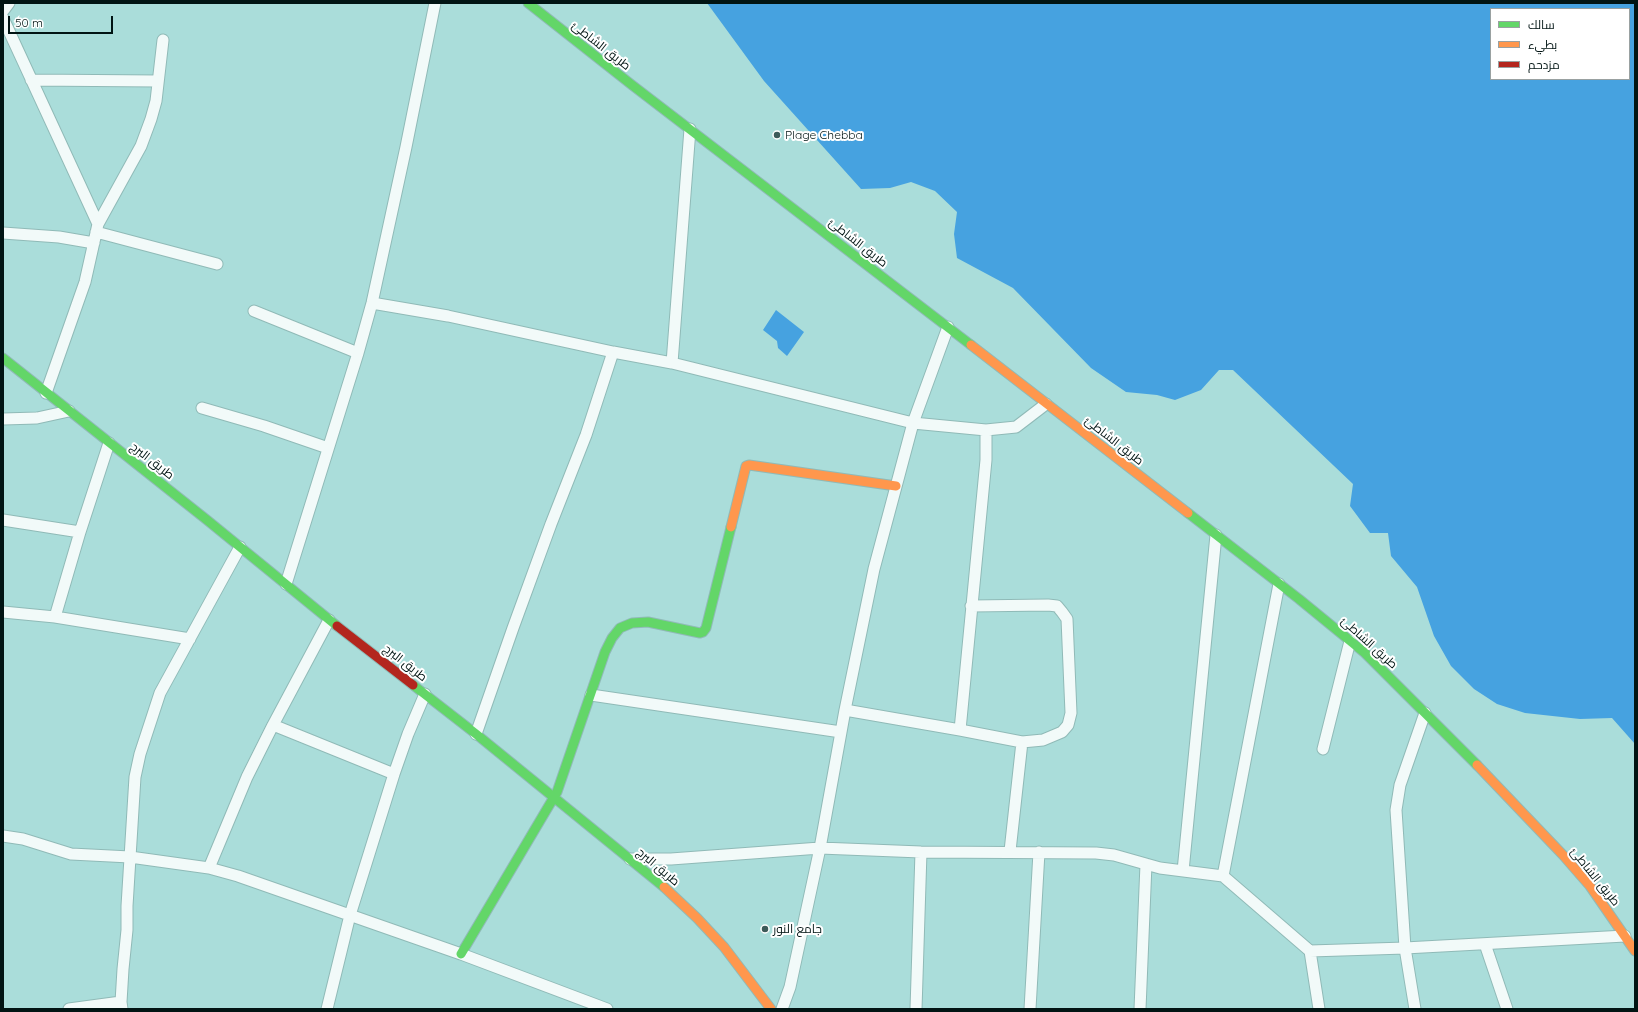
<!DOCTYPE html>
<html>
<head>
<meta charset="utf-8">
<style>
  body { margin:0 }
  #map { position:relative; width:1638px; height:1012px; overflow:hidden; background:#aaddda; font-family:Quicksand,Cairo,sans-serif }
  canvas { display:block }
  .frame { position:absolute; inset:0; border:4px solid #011413; pointer-events:none }
  .legend { position:absolute; left:1490px; top:8px; width:140px; height:72px; box-sizing:border-box; background:#fff; border:1px solid #99a1a1; margin:0; padding:5px 7px; list-style:none; font-size:12px; color:#011413 }
  .legend li { display:flex; align-items:center; gap:8px; height:20px }
  .legend b { width:20px; border:1px solid #99a1a1 }
  .scale { position:absolute; left:8px; top:16px; width:105px; height:18px; box-sizing:border-box; border:2px solid #011413; border-top:0; padding-left:5px; font-size:12px; line-height:14px; white-space:nowrap; color:#011413; -webkit-text-stroke:3px #fff; paint-order:stroke }
</style>
</head>
<body>
<div id="map">
<canvas width="1638" height="1012"></canvas>
<div class="frame"></div>
<ul class="legend">
<li><b style="height:5px;background:#63d668"></b>سالك</li>
<li><b style="height:5px;background:#ff974d"></b>بطيء</li>
<li><b style="height:5px;background:#b3261e"></b>مزدحم</li>
</ul>
<div class="scale">50 m</div>
</div>
<script>
const ctx = document.querySelector('canvas').getContext('2d');
ctx.lineJoin = 'round';
function fillPath(path, color) {
  ctx.fillStyle = color;
  ctx.fill(path, 'evenodd');
}
function poly(rows) {
  const path = new Path2D();
  for (const r of rows) {
    path.moveTo(r[0], r[1]);
    for (let i = 2; i < r.length; i += 2) path.lineTo(r[i], r[i + 1]);
  }
  return path;
}
function trace(path, color, width, dash) {
  ctx.strokeStyle = color;
  ctx.lineWidth = width;
  ctx.lineCap = dash ? 'butt' : 'round';
  ctx.setLineDash(dash || []);
  ctx.stroke(path);
}
function write(font, color, halo, rows, align = 'center') {
  ctx.font = font + ' Quicksand,Cairo,sans-serif';
  ctx.lineWidth = 4;
  ctx.setLineDash([]);
  ctx.textBaseline = 'middle';
  ctx.strokeStyle = halo;
  ctx.fillStyle = color;
  for (const [text, x, y, turn = 0] of rows) {
    ctx.save();
    ctx.translate(x, y);
    ctx.rotate((+turn || 0) * Math.PI / 180);
    ctx.textAlign = isNaN(turn) ? turn : align;
    if (halo) ctx.strokeText(text, 0, 0);
    ctx.fillText(text, 0, 0);
    ctx.restore();
  }
}
const water = poly([
  [707,3,1635,3,1635,744,1612,718,1580,719,1525,713,1497,704,1474,689,1451,666,1434,636,1417,587,1391,556,1388,533,1370,533,1350,506,1353,484,1233,370,1219,370,1201,390,1175,400,1157,395,1126,392,1091,368,1013,288,957,258,954,234,957,212,935,191,911,182,890,188,861,189,764,81],
  [1491,9,1629,9,1629,79,1491,79],
  [776,310,804,332,787,356,778,348,777,341,763,330]
]);
const street = poly([
  [3,11,9,3],
  [3,18,98,224],
  [31,80,158,81],
  [96,232,217,264],
  [3,233,59,237,94,243],
  [372,303,448,316,613,352,672,363,913,423,986,430,1016,427,1046,404],
  [254,311,358,353],
  [672,363,690,129],
  [46,393,85,282,98,224,141,146,151,119,156,101,163,40],
  [202,408,264,426,328,448],
  [3,419,37,418,69,411],
  [3,520,80,532],
  [286,584,358,353,372,303,406,147,435,3],
  [3,612,55,617,190,639],
  [55,617,80,532,109,443],
  [591,695,841,732],
  [845,710,960,730,1022,742,1043,740,1062,732,1068,725,1071,713,1067,619,1062,612,1057,606,1048,605,971,606],
  [273,725,329,620],
  [960,730,986,460,986,430],
  [476,734,513,628,551,524,586,435,613,352],
  [1323,749,1350,641],
  [3,836,23,839,71,854,130,857,209,868,238,876,461,954,607,1009],
  [1010,851,1022,742],
  [630,859,671,859,820,848,921,852,1096,853,1114,855,1160,868,1223,876,1310,951,1319,1009],
  [209,868,247,777,273,725,394,774],
  [1183,871,1216,535],
  [1223,876,1279,584],
  [1485,944,1507,1009],
  [1310,951,1405,948,1625,936],
  [69,1009,121,1002],
  [122,1009,121,1002,123,969,127,930,127,906,135,777,140,754,160,693,240,547],
  [327,1009,350,915,394,774,408,734,425,694],
  [782,1009,790,987,820,848,845,710,874,569,913,423,948,327],
  [916,1009,921,852],
  [1030,1009,1039,852],
  [1140,1009,1146,864],
  [1415,1009,1405,948,1396,810,1400,785,1425,713]
]);
const fast = poly([
  [528,3,632,85,971,345],
  [3,358,207,520,337,626],
  [1188,513,1299,599,1365,653,1477,765],
  [413,685,476,734,664,887],
  [461,954,557,792,605,652,612,638,620,628,632,623,648,622,700,633,703,632,706,628,731,527]
]);
const slow = poly([
  [971,345,1188,513],
  [731,527,746,466,749,465,896,486],
  [1477,765,1563,855,1590,886,1635,951],
  [664,887,697,918,724,947,771,1009]
]);
const jam = poly([
  [337,626,413,685]
]);
const markers = [
  [777,135,4,"#3c5a59"],
  [765,929,4,"#3c5a59"]
];
const streetNames = [
  ["طريق الشاطئ",601,46,38],
  ["طريق الشاطئ",858,243,38],
  ["طريق الشاطئ",1114,441,38],
  ["طريق البرج",152,461,38],
  ["طريق الشاطئ",1369,643,42],
  ["طريق البرج",405,663,38],
  ["طريق البرج",658,867,40],
  ["طريق الشاطئ",1595,877,51]
];
const poiNames = [
  ["Plage Chebba",785,135],
  ["جامع النور",773,929]
];
fillPath(water, '#46a2e0');
trace(street, '#90bab7', 13);
trace(fast, '#90bab7', 11);
trace(slow, '#90bab7', 11);
trace(jam, '#90bab7', 11);
trace(street, '#f2faf9', 11);
trace(fast, '#63d668', 9);
trace(slow, '#ff974d', 9);
trace(jam, '#b3261e', 9);
for (const [x, y, r, color] of markers) {
  const dot = new Path2D();
  dot.arc(x, y, r, 0, 2 * Math.PI);
  ctx.fillStyle = color;
  ctx.fill(dot);
  trace(dot, '#fff', 1.5);
}
write('12px', '#011413', '#fff', streetNames);
write('12px', '#011413', '#fff', poiNames, 'left');
</script>
</body>
</html>
